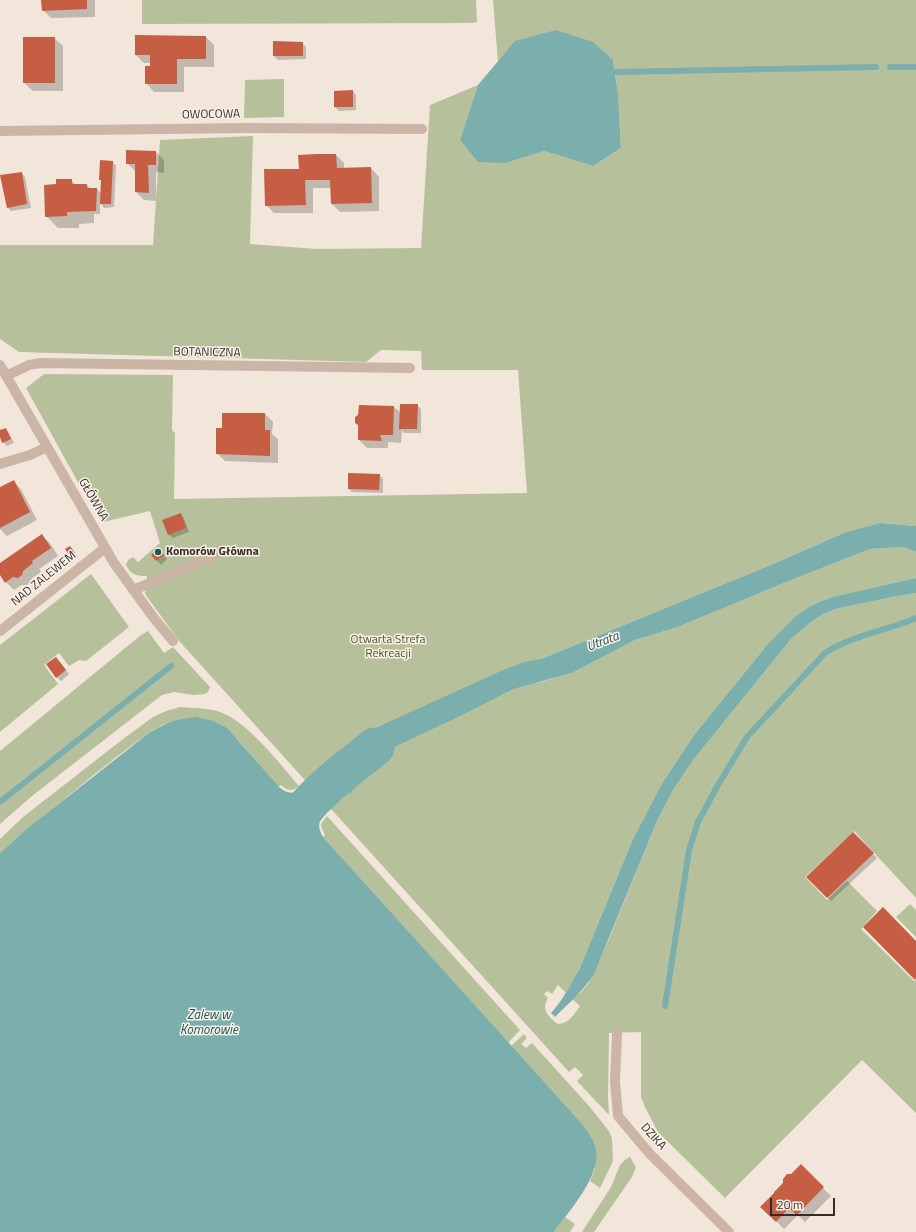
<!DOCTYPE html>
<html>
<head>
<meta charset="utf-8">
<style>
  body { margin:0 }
  #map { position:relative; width:916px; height:1232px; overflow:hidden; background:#f2e6db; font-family:"Titillium Web",sans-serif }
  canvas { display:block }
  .scale { position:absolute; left:770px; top:1198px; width:65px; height:18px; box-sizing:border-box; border:2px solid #362b27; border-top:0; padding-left:5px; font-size:12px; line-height:14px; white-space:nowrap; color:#362b27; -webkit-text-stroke:3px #f9f0e7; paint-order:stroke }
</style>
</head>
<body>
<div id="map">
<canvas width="916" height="1232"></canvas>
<div class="scale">20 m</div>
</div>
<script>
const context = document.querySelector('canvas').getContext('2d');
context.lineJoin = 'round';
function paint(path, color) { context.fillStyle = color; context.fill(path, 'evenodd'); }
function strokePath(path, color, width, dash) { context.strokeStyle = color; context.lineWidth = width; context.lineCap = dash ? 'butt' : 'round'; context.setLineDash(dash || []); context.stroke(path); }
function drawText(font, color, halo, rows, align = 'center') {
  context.font = font + ' "Titillium Web",sans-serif'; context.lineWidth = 3; context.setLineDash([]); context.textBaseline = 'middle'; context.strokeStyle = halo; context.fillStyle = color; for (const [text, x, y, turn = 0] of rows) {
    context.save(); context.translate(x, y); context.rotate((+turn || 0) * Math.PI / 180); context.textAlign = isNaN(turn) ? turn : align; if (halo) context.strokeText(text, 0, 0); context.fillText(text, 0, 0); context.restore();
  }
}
const green = new Path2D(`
  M142 0H476L477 22 472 23 142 24Z
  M493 0H916V526L880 523 846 532 773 564 541 659 537 683 572 673 635 640 678 627 784 583 870 549 903 547 916 552V578L836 596 821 601 811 606 767 645 694 735 661 785 632 841 579 970 566 993 558 985 552 994 547 991 544 994 548 998C541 1009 548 1017 558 1024 569 1024 574 1014 580 1006L572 999 580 993 588 984 609 939 657 821 673 790 694 759 791 639 811 622 823 614 836 609 892 597 916 593V898L854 831 805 877 827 900 847 881 877 911 861 929 914 981 916 980V1113L862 1060 725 1198 658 1132 645 1107 641 1097V1032L609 1033 608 1097 609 1115 577 1081 583 1075 575 1067 569 1072 180 642 145 594 147 576C137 576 131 575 126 565L128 560 133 557 138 562 160 543 150 511 103 522V509L95 492 87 491 79 484 26 388 44 374 173 375 172 430 175 433 174 499 527 493 518 370H422L421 351 381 350 366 362 19 352 0 339V245H153L160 140 253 136 250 244 317 249 421 248 430 105 478 85 460 140 506 163 544 151 593 166 621 148 618 94 613 60 516 41 498 62Z
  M284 79V115L285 117 244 118 245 80Z
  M91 574 129 627 86 661 79 660 69 666 59 653 44 665 58 684 0 732V645Z
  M148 631 164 653 173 647 210 687 208 692 205 694 193 695 174 692 162 695 32 796 0 824V751L141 635Z
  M180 707C193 708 206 708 217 711 246 719 279 763 299 786 292 792 288 791 281 785L278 787 237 739 164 724C138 739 114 759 90 778 60 803 29 827 0 853V839L23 817 127 736 153 717 166 711Z
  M327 816 520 1030 508 1043 323 837 325 835 322 829 321 824Z
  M910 904 916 910V937L896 917Z
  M524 1034 527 1038 521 1044 526 1048 532 1043 589 1106 609 1131 612 1139 613 1161 600 1188 590 1181 595 1169 583 1125 511 1046Z
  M630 1157 636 1167 632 1177 594 1232H582L611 1187 620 1165 626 1159Z
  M565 1217 575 1224 570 1232H554Z`);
const water = new Path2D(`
  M556 30 593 42 613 60 618 94 621 148 593 166 544 151 506 163 478 162 460 140 478 85 515 41Z
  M880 523 916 526V552L903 547 870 549 784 583 678 627 635 640 572 673 513 689 456 718 394 747 384 755 372 767 350 794 347 791 345 792 325 770 327 768 323 765 362 737 382 725 501 671 524 662 541 659 773 564 846 532Z
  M916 578V593L892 597 836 609 823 614 811 622 791 639 694 759 673 790 657 821 594 974C583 991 569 1003 555 1017L551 1013C563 1000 570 985 579 970L632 841 661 785 694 735 767 645 795 617 811 606 821 601 836 596Z
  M196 717 213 721 227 728 280 788C289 794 292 794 301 789L325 815C317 822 318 828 323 837L583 1125C588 1133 594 1140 596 1150 601 1176 569 1211 554 1232H0V853L28 828 145 736C163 724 174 719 196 717Z
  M321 773 341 797 330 810 306 783Z`);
const shadow = new Path2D(`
  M42 0H95V17L51 18 43 10Z
  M206 37 214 45V67H184V92H154L146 83 151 63H144L136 55Z
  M54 38 63 46V91H33L24 83Z
  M302 43 306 47V59L278 60 274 56Z
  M353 91 356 95V110L339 111 335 107Z
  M156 152 164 160V173L156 172V201L144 200 136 192 135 171 127 163Z
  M336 155 344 163V169L371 168 379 177V211L340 212 332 204 331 188H313V213H274L266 205 300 170Z
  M112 162 116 165 114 207 104 208 100 203V214H94V223L79 224V228H58L46 216 57 185 71 180 76 185H87L91 189H97L101 193Z
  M21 173 25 177 31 208 11 211 8 208Z
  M417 405 421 409V433H404L402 430 401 443 388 442V448H367L359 440 394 407 401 413Z
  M265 414 273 422 272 434 278 439V463L225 461 217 453 223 429Z
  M5 429 9 433 14 443 7 446 3 442 0 435V431Z
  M379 475 383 479V493L352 492 349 489Z
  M13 481 21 489 37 520 7 536 0 529V488Z
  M180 514 184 518 189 532 173 538 169 535Z
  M41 535 50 543 58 556 39 569 41 572 31 579 30 583 27 585H22L14 590 6 582 0 573V564Z
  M70 547 78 557 75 559 71 555Z
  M162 553 167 559 161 565 152 555Z
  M60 662 69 674 61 681 57 677Z
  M853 833 877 858 831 901 808 877Z
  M801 1166 831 1196 805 1222 798 1215 784 1229 762 1207Z`);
const stream = new Path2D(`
  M890 67H916
  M615 72 876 67
  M0 802 171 666
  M665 1006 689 850 698 822 718 785 747 737 825 653C853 635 886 631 916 618`);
const river = new Path2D(`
  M285 847C289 836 292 825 299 816 318 790 350 767 375 747`);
const building = new Path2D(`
  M41 0H87V9L42 11Z
  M135 35 206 36V59H177V84H145V66H150V55H135Z
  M23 37H55V83H23Z
  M273 41 303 42V56H273Z
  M353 90V107H334V91Z
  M126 150 156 151V165H148L149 193 135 192V164H126Z
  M317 154H336L337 168 371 167 372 203 331 204 330 180H305L306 205 265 206 264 169H299L298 155Z
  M100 160 113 161 111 204H100L101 180H99Z
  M22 172 27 204 7 208 0 175Z
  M56 179H72V184H87V188H97L96 211 67 212V216L45 217 44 185 56 184Z
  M400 404H418L417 429H399Z
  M359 405 394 406 393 435H380L382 441 358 440V425L355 423V417L358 415Z
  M222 413H265V430H270V456L216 454V428H222Z
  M6 428 11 439 2 443 0 437V430Z
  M348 473 380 474 379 490 348 489Z
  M14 480 30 512 0 528V487Z
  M181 513 186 528 168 535 162 520Z
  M42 534 51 548 32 561 33 563 23 571 22 575 18 578 13 577 5 583 0 575V563Z
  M70 546 75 553 70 556 65 549Z
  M158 548 164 555 156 561 151 555Z
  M56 657 66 670 56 678 46 664Z
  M853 832 874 853 827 898 806 877Z
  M883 907 916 941V978L915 980 863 927Z
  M801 1164 824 1187 797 1215 789 1208 776 1222 760 1207 774 1193V1192L783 1183V1179L787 1174H791Z`);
const lane = new Path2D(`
  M133 590 213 558
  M617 1034 615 1081 618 1116 650 1154`);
const street = new Path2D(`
  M0 131 247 128 422 129
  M0 365 114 563 153 617 173 641
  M6 376 29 365 41 363 410 368
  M0 464 30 455 47 447
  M0 631 105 548
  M650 1154 729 1232`);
const markers = [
  [158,552,4,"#1d5658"]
];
const streetNames = [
  ["OWOCOWA",211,115,-1],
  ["BOTANICZNA",207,353,1],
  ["GŁÓWNA",93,500,60],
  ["NAD ZALEWEM",44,579,-39],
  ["DZIKA",653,1137,48]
];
const poiNames = [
  ["Komorów Główna",166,552]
];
const parkNames = [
  ["Otwarta Strefa",388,640],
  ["Rekreacji",388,654]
];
const waterNames = [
  ["Utrata",603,642,-21],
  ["Zalew w",209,1016],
  ["Komorowie",209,1031]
];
paint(green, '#b6c19b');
paint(water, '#7aafae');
paint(shadow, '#0003');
strokePath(stream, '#7aafae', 6);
strokePath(river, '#7aafae', 39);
paint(building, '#c65e44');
strokePath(lane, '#cab5a7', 10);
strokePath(street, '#cab5a7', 10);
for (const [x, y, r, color] of markers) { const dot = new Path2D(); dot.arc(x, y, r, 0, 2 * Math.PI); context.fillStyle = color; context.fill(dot); strokePath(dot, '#f9f0e7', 1.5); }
drawText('12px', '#362b27', '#f9f0e7', streetNames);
drawText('bold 12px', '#362b27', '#f9f0e7', poiNames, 'left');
drawText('12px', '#47542b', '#f9f0e7', parkNames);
drawText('italic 13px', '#1d5658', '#f9f0e7', waterNames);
</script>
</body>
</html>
